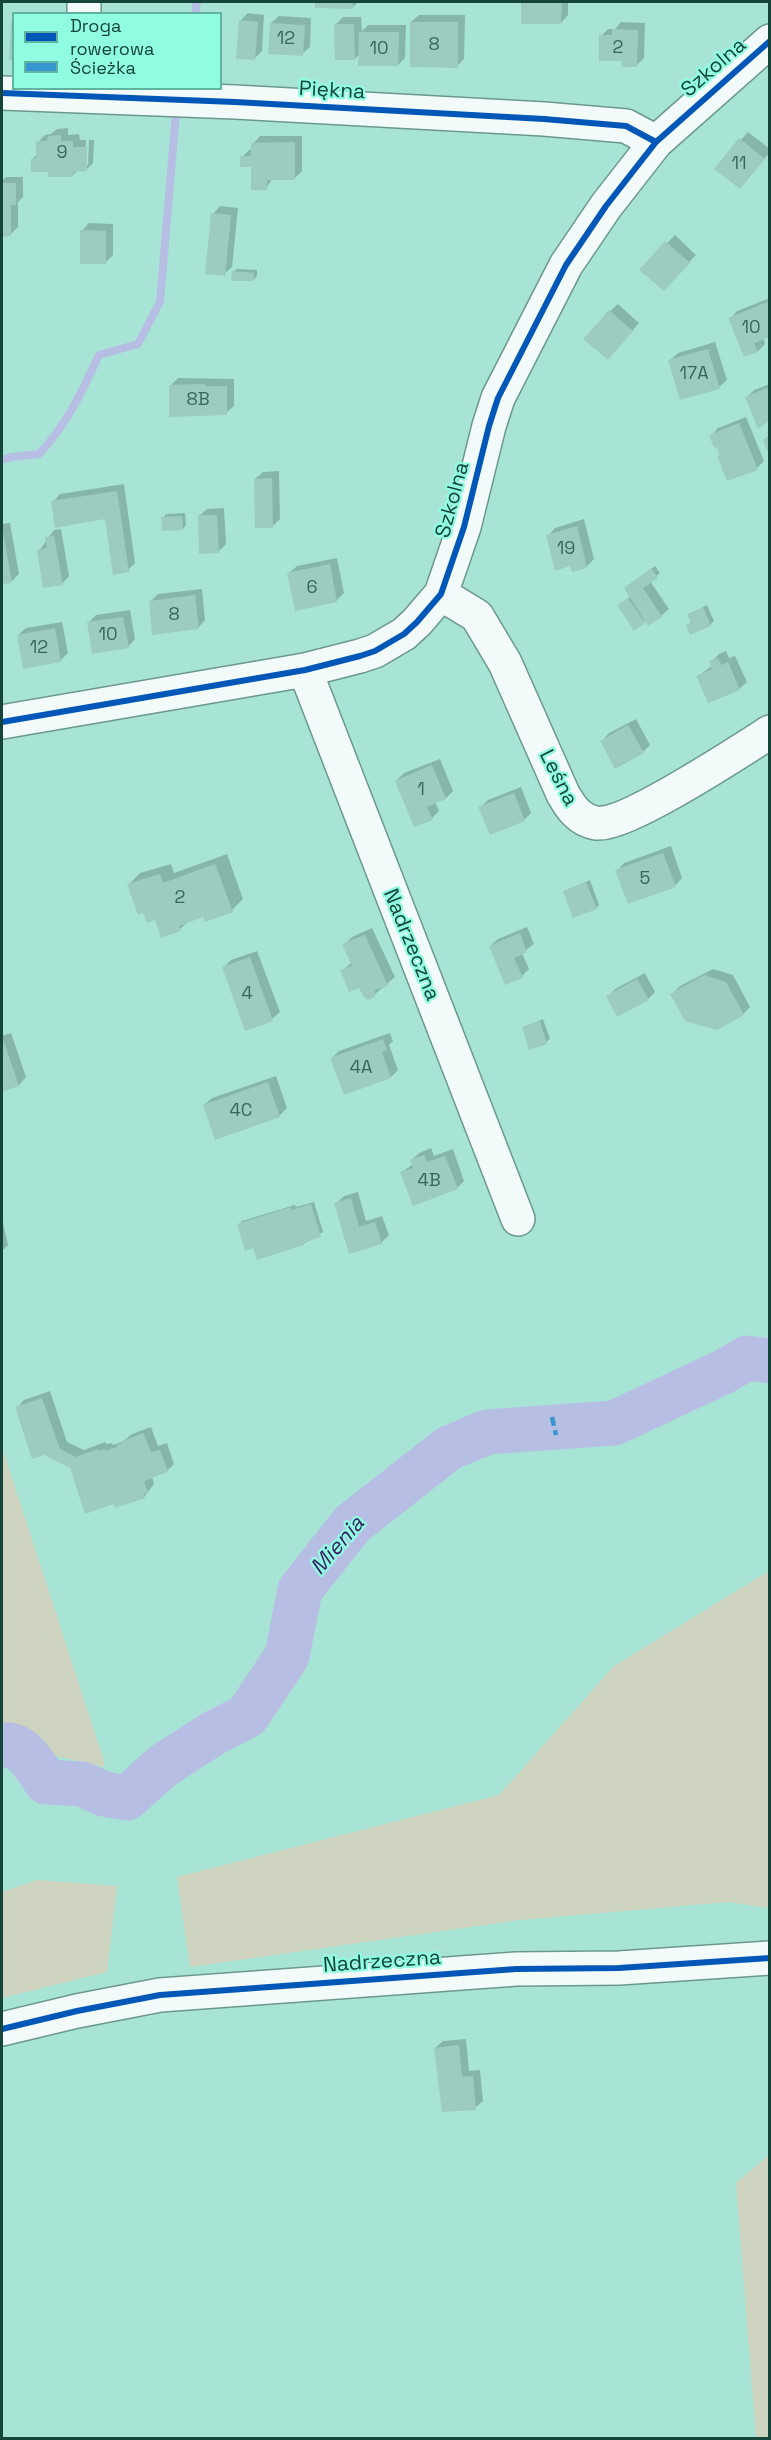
<!DOCTYPE html>
<html>
<head>
<meta charset="utf-8">
<style>
  body { margin:0 }
  #map { position:relative; width:771px; height:2440px; overflow:hidden; background:#a8e4d5; font-family:"Space Grotesk",sans-serif }
  canvas { display:block }
  .frame { position:absolute; inset:0; border:3px solid #15443a; pointer-events:none }
  .legend { position:absolute; left:12px; top:12px; width:210px; height:78px; box-sizing:border-box; background:#90fde2; border:2px solid #5fb39f; margin:0; padding:8px 10px; list-style:none; font-size:18px; color:#15443a }
  .legend li { display:flex; align-items:center; gap:12px; height:30px }
  .legend b { width:30px; border:2px solid #5fb39f }
</style>
</head>
<body>
<div id="map">
<canvas width="771" height="2440"></canvas>
<div class="frame"></div>
<ul class="legend">
<li><b style="height:8px;background:#0057b8"></b>Droga rowerowa</li>
<li><b style="height:8px;background:#3795d0"></b>Ścieżka</li>
</ul>
</div>
<script>
const context = document.querySelector('canvas').getContext('2d');
context.lineJoin = 'round';
function paint(path, color) { context.fillStyle = color; context.fill(path, 'evenodd'); }
function strokePath(path, color, width, dash) { context.strokeStyle = color; context.lineWidth = width; context.lineCap = dash ? 'butt' : 'round'; context.setLineDash(dash || []); context.stroke(path); }
function drawText(font, color, halo, rows, align = 'center') {
  context.font = font + ' "Space Grotesk",sans-serif'; context.lineWidth = 4.5; context.setLineDash([]); context.textBaseline = 'middle'; context.strokeStyle = halo; context.fillStyle = color; for (const [text, x, y, turn = 0] of rows) {
    context.save(); context.translate(x, y); context.rotate((+turn || 0) * Math.PI / 180); context.textAlign = isNaN(turn) ? turn : align; if (halo) context.strokeText(text, 0, 0); context.fillText(text, 0, 0); context.restore();
  }
}
const green = new Path2D(`
  M2 1447 102 1755 105 1767 33 1751 15 1738 2 1737Z
  M769 1571V1908L728 1902 520 1920 190 1967 177 1877 499 1795 614 1666Z
  M37 1880 117 1886 107 1972 2 1998V1892Z
  M769 2155 770 2438H756L736 2183Z`);
const shadow = new Path2D(`
  M317 2H358L353 7H316Z
  M523 2H568V15L561 23 523 22Z
  M248 13 264 15 262 51 255 58 240 21Z
  M419 15H465L464 59 457 66 411 22Z
  M279 16 311 18 310 47 302 54 271 23Z
  M343 17H361L362 31 368 25H406L405 58 398 65 360 53 355 59 336 24Z
  M621 22 645 23 644 58 636 66 623 60 601 36 608 29H615Z
  M68 128V135L79 134 80 140H86L85 165H88L89 140H94L93 163 86 170H78L72 176 50 171 32 159 38 154V142L45 135 51 134 57 129Z
  M748 132 770 149V152L747 180 716 168Z
  M260 136H302V171L295 178H273L266 188 253 166 242 157 249 150 253 149V144Z
  M6 177H23V197L18 202V227L10 235H2V181Z
  M220 206 238 208 232 267 224 274 213 214Z
  M89 223 113 224V255L105 263 82 231Z
  M675 235 696 255 663 289 641 270Z
  M237 269 257 270V276L254 280 233 272Z
  M770 298V335L763 338 765 344 758 351 745 355 730 319 737 311Z
  M618 304 639 323 615 351 610 311Z
  M715 342 727 380 719 387 670 360 678 353Z
  M178 378 234 379V406L226 413 171 385Z
  M770 384V418L747 397 754 390Z
  M746 417 764 461 757 468 721 454 711 436 718 428Z
  M279 471 280 519 273 526 255 479 263 472Z
  M124 484 135 563 128 570 106 518 53 502 60 494Z
  M224 508 226 544 218 552 199 516 207 509Z
  M185 513 186 525 183 529 163 518 166 514Z
  M584 519 594 559 587 566 571 564 548 536 555 528Z
  M10 523 19 574 12 581 2 583V524Z
  M61 529 69 576 62 584 39 551 54 530Z
  M337 558 344 593 336 601 289 573 297 566Z
  M655 566 660 573 650 581 669 609 661 616 646 620 634 629 622 602 631 596 626 588Z
  M202 589 205 620 198 628 151 601 158 594Z
  M707 605 714 621 710 625H688L692 621 689 614Z
  M130 610 135 639 128 647 88 623 96 615Z
  M62 622 68 653 60 661 18 635 26 628Z
  M726 651 729 658 735 656 747 682 739 689 698 676 713 665 711 662 719 654Z
  M636 719 650 745 643 752 602 741 609 733Z
  M440 759 453 791 446 798 435 802 439 811 432 818 396 781 404 773Z
  M521 787 531 813 524 820 480 808 488 800Z
  M671 846 682 878 675 886 617 871 624 863Z
  M227 854 243 899 232 910 204 915 189 921 180 929 156 918 129 884 140 873 171 864 174 873Z
  M590 880 599 905 596 908 565 891Z
  M527 927 534 944 522 953 529 969 522 976 490 946 498 939Z
  M372 928 395 977 374 995 342 971 352 962 344 945 352 937Z
  M257 951 280 1012 272 1019 224 967 231 960Z
  M713 969 733 975 750 1007 743 1014 672 994 680 986Z
  M645 973 655 992 648 999 608 997 615 989Z
  M543 1019 550 1039 546 1042 524 1027Z
  M11 1033 26 1077 19 1085 2 1091V1036Z
  M390 1033 393 1041 389 1045 398 1070 391 1077 332 1058 339 1051Z
  M276 1076 287 1108 279 1116 204 1105 212 1098Z
  M431 1148 434 1156 453 1149 464 1181 457 1188 402 1172 413 1164 412 1160 419 1153Z
  M358 1192 366 1221 382 1216 389 1235 381 1243 350 1252 336 1204 344 1196Z
  M314 1202 323 1232 303 1244 254 1246 239 1225 242 1221 295 1205 296 1207Z
  M2 1218 8 1245 2 1251Z
  M50 1391 67 1442 84 1450 105 1442 106 1444 112 1443 113 1445 122 1442 132 1434 151 1427 158 1446 167 1443 174 1464 167 1471 152 1476 154 1484 144 1497 115 1502 71 1467 17 1408 24 1400Z
  M466 2039 469 2071 480 2070 483 2101 475 2108 435 2048 443 2041Z`);
const stream = new Path2D(`
  M195 14 197 2
  M2 460 11 457 39 454C67 425 82 391 99 355L138 344 160 302 176 113`);
const river = new Path2D(`
  M2 1745C24 1743 35 1766 46 1782L82 1784 104 1794 127 1798 164 1765 212 1734 247 1716 287 1656 300 1590 352 1524 449 1448 487 1432 614 1423 725 1371 747 1358 770 1361`);
const building = new Path2D(`
  M315 2H353V9L315 8Z
  M521 2H562L561 24H521Z
  M239 20 258 22 255 60 236 59Z
  M11 21H14V61L9 60Z
  M410 22H458V68L410 67Z
  M270 23 305 25 303 56 268 54Z
  M334 24H354L355 60H335Z
  M612 29 638 30 637 67H622V61H599V35H612Z
  M359 32H399L398 66H358Z
  M61 135V141H73V147H87V171L73 172V177H48V172H31V159L36 158V141H47L48 136Z
  M739 138 765 159 740 189 714 169Z
  M295 142V180H267V190H251V167H240V156H251V143Z
  M2 183H16V205H11V236L2 237Z
  M211 213 231 215 225 276 205 274Z
  M80 230 106 231V264H80Z
  M665 241 690 263 664 291 639 270Z
  M232 271 254 273V281H231Z
  M770 301V337L754 343 758 352 744 357 728 318Z
  M609 310 633 331 608 360 583 339Z
  M708 349 720 389 680 400 668 360Z
  M205 384V386H227V415L169 417V385Z
  M767 388 770 395V420L758 429 745 397Z
  M739 423 758 470 727 481 717 456 720 455 716 447 714 448 709 435Z
  M770 434V456H769L763 440Z
  M272 478 273 528H255L254 479Z
  M117 491 129 572 113 575 105 519 55 528 51 501Z
  M198 515H217L219 553 199 554Z
  M182 516 183 530 162 531 161 517Z
  M2 526 12 583 2 584Z
  M577 526 587 568 572 572 570 566 555 571 546 535Z
  M54 536 63 585 43 588 37 550 47 548 45 537Z
  M330 564 337 602 295 611 287 573Z
  M651 568 658 578 643 588 662 617 648 626 624 588Z
  M195 595 199 629 152 635 149 601Z
  M628 598 645 623 634 631 617 605Z
  M703 607 711 626 690 635 686 625 691 623 687 614Z
  M123 617 129 648 92 654 87 622Z
  M55 628 61 662 23 669 17 635Z
  M718 658 721 665 728 662 740 690 708 703 696 676 712 669 709 661Z
  M628 725 644 753 615 769 600 741Z
  M432 765 446 799 427 807 433 820 414 827 395 781Z
  M514 793 525 821 490 835 478 807Z
  M663 853 676 887 628 904 615 870Z
  M215 864 233 912 205 922 203 917 179 926 181 931 161 938 155 920 147 923 143 913 138 915 127 884 160 874 163 883Z
  M586 882 597 909 573 918 563 891Z
  M520 933 527 952 514 958 523 978 505 985 489 946Z
  M365 935 388 986 375 990V997L368 1000 363 996 359 988 349 992 340 970 352 966 342 944Z
  M250 957 273 1021 245 1031 222 967Z
  M704 975 726 982 744 1015 717 1030 685 1021 670 994Z
  M637 979 649 1000 617 1017 606 996Z
  M540 1021 547 1044 529 1050 522 1027Z
  M3 1039 19 1086 2 1092V1040Z
  M383 1039 387 1050 382 1052 391 1078 344 1095 330 1058Z
  M268 1082 280 1117 215 1140 203 1105Z
  M424 1155 427 1162 445 1156 458 1189 413 1206 400 1172 413 1168 410 1160Z
  M351 1198 359 1227 375 1222 382 1244 349 1254 334 1203Z
  M311 1204 321 1237 303 1243 304 1245 257 1260 253 1248 245 1251 237 1224 291 1207 292 1210Z
  M42 1398 60 1449 76 1457 98 1449 99 1451 105 1449 106 1451 117 1447V1445L123 1443V1441L143 1433 151 1452 160 1450 168 1472 144 1481 148 1493 143 1494 145 1498 115 1508 114 1504 85 1514 70 1468 44 1455 32 1459 15 1407Z
  M459 2045 462 2077 473 2076 476 2110 442 2112 434 2048Z`);
const minor = new Path2D(`
  M84 14V2
  M2 93 235 102 544 119 626 126 656 142
  M441 594 477 616 505 663 563 794C571 808 579 820 596 823 625 827 740 751 770 732
  M305 670 518 1219
  M2 722 305 670 360 656 375 651 404 634 417 622 441 594 464 527 489 426 498 398 566 265 606 206 656 142 770 41
  M2 2029 77 2011 160 1995 516 1969 619 1968 770 1958`);
const quiet = new Path2D(`
  M552 1417 556 1435`);
const cycleway = new Path2D(`
  M2 93 235 102 544 119 626 126 656 142
  M2 722 305 670 360 656 375 651 404 634 417 622 441 594 464 527 489 426 498 398 566 265 606 206 656 142 770 41
  M2 2029 77 2011 160 1995 516 1969 619 1968 770 1958`);
const numberNames = [
  ["12",286,39],
  ["8",434,45],
  ["2",618,48],
  ["10",379,49],
  ["9",62,153],
  ["11",739,164],
  ["10",751,328],
  ["17A",694,374],
  ["8B",198,400],
  ["19",566,549],
  ["6",312,588],
  ["8",174,615],
  ["10",108,635],
  ["12",39,648],
  ["1",421,790],
  ["5",645,879],
  ["2",180,898],
  ["4",247,994],
  ["4A",361,1068],
  ["4C",241,1111],
  ["4B",429,1181]
];
const streetNames = [
  ["Szkolna",714,68,-41],
  ["Piękna",332,91,3],
  ["Szkolna",453,500,-75],
  ["Leśna",558,778,63],
  ["Nadrzeczna",411,945,68],
  ["Nadrzeczna",382,1962,-4]
];
const waterNames = [
  ["Mienia",338,1546,-49]
];
paint(green, '#cdd3be');
paint(shadow, '#0003');
strokePath(stream, '#b7bee3', 8);
strokePath(river, '#b7bee3', 45);
paint(building, '#9cccc0');
strokePath(minor, '#6b988d', 36);
strokePath(minor, '#f2fbf9', 33);
strokePath(quiet, '#3795d0', 4.5, [9, 4.5]);
strokePath(cycleway, '#0057b8', 6);
drawText('18px', '#37665c', null, numberNames);
drawText('21px', '#15443a', '#90fde2', streetNames);
drawText('italic 22px', '#381f63', '#90fde2', waterNames);
</script>
</body>
</html>
